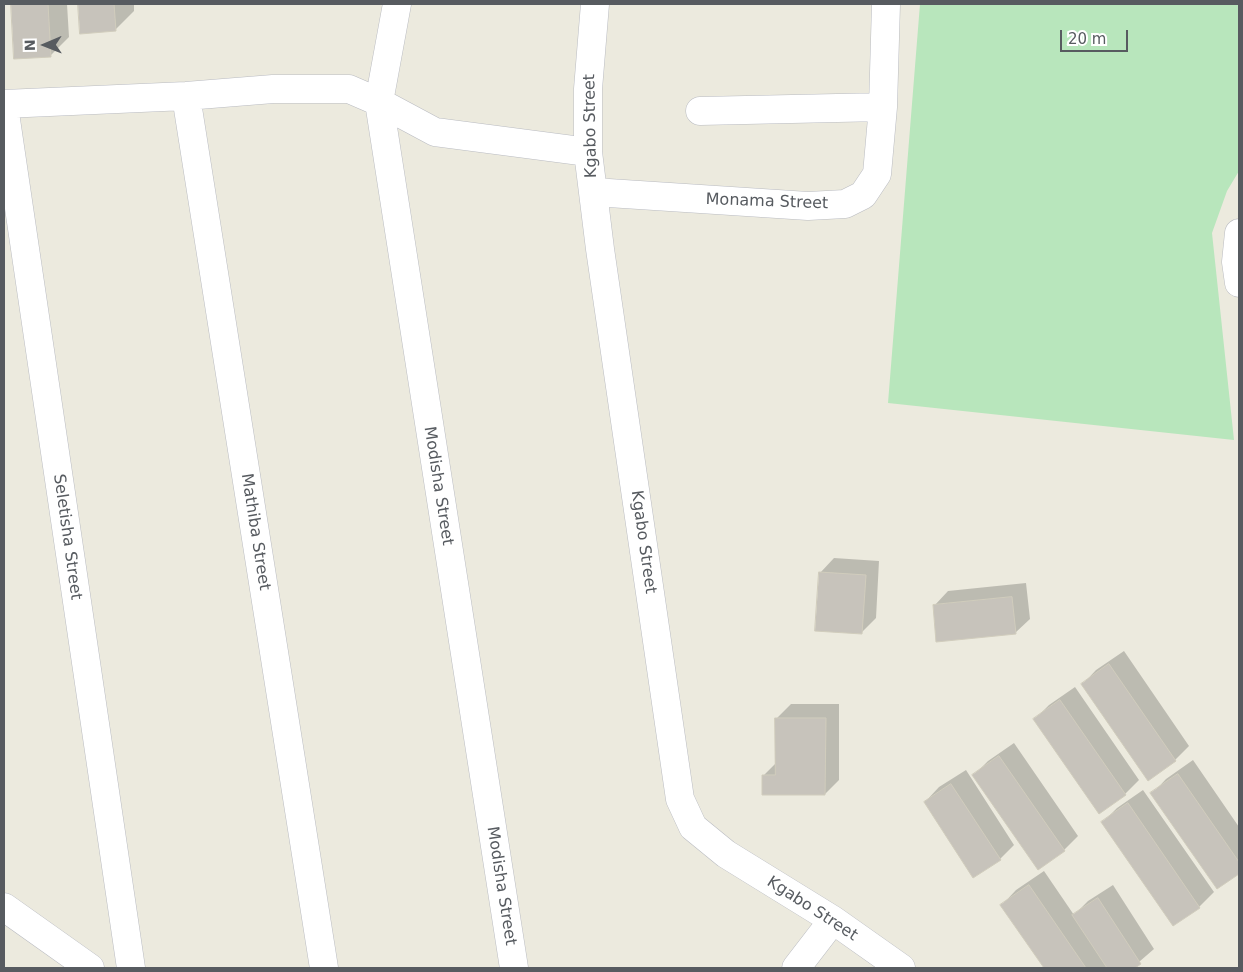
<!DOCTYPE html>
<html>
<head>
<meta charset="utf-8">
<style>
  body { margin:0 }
  #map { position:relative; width:1243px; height:972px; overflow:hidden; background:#eceade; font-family:"DejaVu Sans",sans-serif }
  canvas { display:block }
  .frame { position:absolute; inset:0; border:5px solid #575b60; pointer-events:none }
  .north { position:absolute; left:20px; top:20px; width:50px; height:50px; -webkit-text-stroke:4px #fff; paint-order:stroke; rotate:269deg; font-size:14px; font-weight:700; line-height:20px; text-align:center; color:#575b60 }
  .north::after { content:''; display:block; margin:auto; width:18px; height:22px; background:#575b60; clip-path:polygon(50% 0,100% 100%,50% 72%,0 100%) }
  .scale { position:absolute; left:1060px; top:30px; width:68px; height:22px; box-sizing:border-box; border:2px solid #575b60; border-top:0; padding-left:6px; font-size:15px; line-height:18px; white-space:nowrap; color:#575b60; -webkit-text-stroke:4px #fff; paint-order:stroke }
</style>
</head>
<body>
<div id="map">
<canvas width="1243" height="972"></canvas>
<div class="frame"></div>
<div class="north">N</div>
<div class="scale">20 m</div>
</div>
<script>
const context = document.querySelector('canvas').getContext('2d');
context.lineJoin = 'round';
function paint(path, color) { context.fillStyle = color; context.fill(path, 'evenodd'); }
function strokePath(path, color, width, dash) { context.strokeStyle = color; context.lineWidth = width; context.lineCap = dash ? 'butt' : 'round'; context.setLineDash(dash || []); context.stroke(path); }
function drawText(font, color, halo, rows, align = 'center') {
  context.font = font + ' "DejaVu Sans",sans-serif'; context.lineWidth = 4.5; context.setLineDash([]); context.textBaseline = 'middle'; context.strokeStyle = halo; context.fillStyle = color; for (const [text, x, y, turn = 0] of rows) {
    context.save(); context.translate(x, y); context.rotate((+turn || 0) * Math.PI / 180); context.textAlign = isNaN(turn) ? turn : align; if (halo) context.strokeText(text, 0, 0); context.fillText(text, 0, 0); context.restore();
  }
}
const green = new Path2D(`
  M920 4H1239V171L1227 191 1212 233 1234 440 888 403Z`);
const shadow = new Path2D(`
  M12 4H67L69 37 50 56 15 58Z
  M79 4H134V11L115 30 81 32Z
  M834 558 879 561 876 618 861 633 820 573Z
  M1026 583 1030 619 1015 633 934 606 948 591Z
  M1124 651 1189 746 1175 760 1082 685 1096 670Z
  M1075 687 1139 780 1125 794 1035 719 1049 705Z
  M791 704H839V780L825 794 763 776 777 762V718Z
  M1014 743 1078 836 1064 850 974 775 988 761Z
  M1193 760 1239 827V872L1217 888 1152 794 1166 779Z
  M966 770 1014 845 1000 859 925 802 939 787Z
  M1143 790 1214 892 1199 907 1173 925 1103 822 1117 808Z
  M1044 871 1074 915 1088 901 1113 885 1154 949 1132 968H1046L1002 905 1016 890Z`);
const building = new Path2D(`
  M11 4H48L51 57 14 59Z
  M78 4H114L116 31 80 34Z
  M819 572 866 575 862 634 815 631Z
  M1012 597 1016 634 936 642 933 605Z
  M1109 664 1176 761 1148 781 1081 684Z
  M1060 700 1126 795 1099 814 1033 719Z
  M775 718H826L825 795H762V775H775Z
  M999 756 1065 851 1038 870 972 775Z
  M1178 774 1239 862V874L1217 889 1150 793Z
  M951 784 1001 860 973 878 924 802Z
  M1128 803 1200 908 1173 926 1101 822Z
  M1029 885 1086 968H1044L1000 905Z
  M1098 898 1141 964 1135 968H1107L1072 915Z`);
const minor = new Path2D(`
  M397 4 379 102 514 968
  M595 4 588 89V152L600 249 680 799 693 827 726 854 833 920 901 968
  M186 96 324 968
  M4 104 186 96 273 89H349L379 102 435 132 588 152
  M4 106 131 968
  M700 111 883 107
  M593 192 808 206 845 204 863 195 877 174 883 107 886 4
  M1239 233 1236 262 1239 283
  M4 907 90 968
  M796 968 833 920`);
const streetNames = [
  ["Kgabo Street",591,126,-91],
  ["Monama Street",767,202,2],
  ["Modisha Street",438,486,81],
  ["Mathiba Street",255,532,81],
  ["Seletisha Street",67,537,82],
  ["Kgabo Street",643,542,82],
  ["Modisha Street",501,886,81],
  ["Kgabo Street",812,909,33]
];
paint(green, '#b8e6bc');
paint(shadow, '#0003');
paint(building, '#c7c3bb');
strokePath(building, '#d0ccbc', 1);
strokePath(minor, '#b9bbc1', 29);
strokePath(minor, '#fff', 28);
drawText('16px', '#575b60', '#fff', streetNames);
</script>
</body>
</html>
